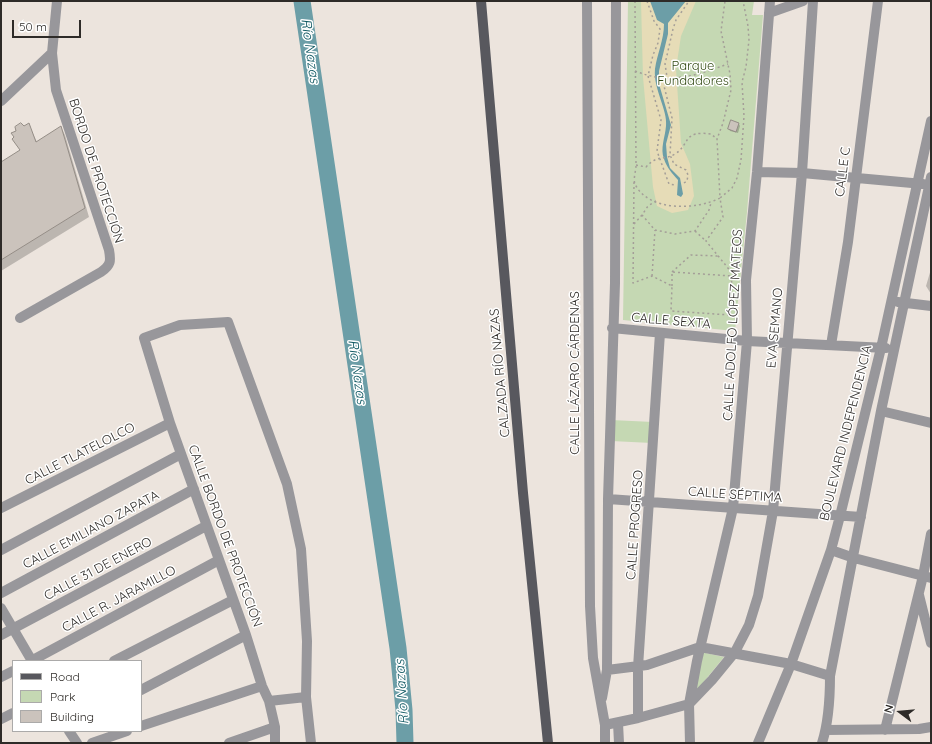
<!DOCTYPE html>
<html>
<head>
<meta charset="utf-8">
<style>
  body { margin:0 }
  #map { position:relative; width:932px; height:744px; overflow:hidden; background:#ece4dd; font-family:Quicksand,sans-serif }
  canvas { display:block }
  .frame { position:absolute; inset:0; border:2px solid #2e2b28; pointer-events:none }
  .legend { position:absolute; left:12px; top:660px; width:130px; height:72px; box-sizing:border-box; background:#fff; border:1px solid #abaaa9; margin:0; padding:5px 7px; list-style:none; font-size:12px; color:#2e2b28 }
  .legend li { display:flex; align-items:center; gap:8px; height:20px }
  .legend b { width:20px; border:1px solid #abaaa9 }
  .north { position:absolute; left:880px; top:692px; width:40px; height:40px; -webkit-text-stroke:3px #fff; paint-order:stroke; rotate:286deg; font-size:11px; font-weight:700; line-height:16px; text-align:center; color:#2e2b28 }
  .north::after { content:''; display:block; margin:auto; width:14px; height:18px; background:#2e2b28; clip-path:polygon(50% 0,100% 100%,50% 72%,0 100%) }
  .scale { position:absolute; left:12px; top:20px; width:69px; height:18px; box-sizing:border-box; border:2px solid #2e2b28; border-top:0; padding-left:5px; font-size:12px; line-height:14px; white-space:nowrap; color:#2e2b28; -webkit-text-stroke:3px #fff; paint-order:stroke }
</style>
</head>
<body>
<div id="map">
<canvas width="932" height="744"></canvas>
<div class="frame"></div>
<ul class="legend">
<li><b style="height:5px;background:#58585e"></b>Road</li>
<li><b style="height:11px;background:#c5d8b3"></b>Park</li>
<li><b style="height:11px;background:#cbc3bc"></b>Building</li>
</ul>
<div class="north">N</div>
<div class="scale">50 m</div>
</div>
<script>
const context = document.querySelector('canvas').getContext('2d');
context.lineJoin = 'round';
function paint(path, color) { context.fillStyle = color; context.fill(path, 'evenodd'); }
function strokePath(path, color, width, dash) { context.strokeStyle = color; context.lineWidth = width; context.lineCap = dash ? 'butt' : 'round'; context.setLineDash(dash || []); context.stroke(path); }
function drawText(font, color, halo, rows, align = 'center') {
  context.font = font + ' Quicksand,sans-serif'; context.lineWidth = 3; context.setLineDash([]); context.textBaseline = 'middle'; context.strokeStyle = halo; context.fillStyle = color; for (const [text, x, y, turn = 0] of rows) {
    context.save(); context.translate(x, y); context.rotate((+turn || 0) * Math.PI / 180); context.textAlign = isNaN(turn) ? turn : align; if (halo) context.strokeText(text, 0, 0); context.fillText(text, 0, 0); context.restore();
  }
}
const green = new Path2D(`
  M628 1H754L752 15H763L747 212 735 331 623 320Z
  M611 420 653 422 652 443 611 441Z
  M701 652 724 657 693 695Z`);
const sand = new Path2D(`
  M641 1H696L681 36 676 69 681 143 690 164 694 196 688 210 672 213 657 206 653 187 643 77Z`);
const water = new Path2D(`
  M650 1H686L668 23V34L659 71V84L671 125 666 144 667 157 670 168 680 178 683 194 681 197 677 195 678 180C672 173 667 168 664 159 660 148 665 138 666 126 668 110 653 89 655 69 657 54 664 40 664 24L657 20Z`);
const shadow = new Path2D(`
  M28 124 37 142 61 127 65 135 89 217 1 271V163L21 151 13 139Z
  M739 124 740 126 738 133 730 131 729 129Z
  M931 269V294L926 286Z`);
const river = new Path2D(`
  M302 1 398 648 404 710 405 743`);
const building = new Path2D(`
  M731 120 739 123 736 132 728 129Z
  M21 123 24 126 29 123 36 142 61 126 85 208 1 260V162L20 150 12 139 14 137 11 133 16 131 15 127Z`);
const path = new Path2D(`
  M635 1 636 165C636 171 633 179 635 184 648 212 697 210 720 198L717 139 723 123 731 90 730 74 721 31 725 1
  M647 1 654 21 660 29 658 43 653 55 648 76 661 120 657 151 669 184 676 185
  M635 71C670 85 694 76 728 64
  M636 165 646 167C658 154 663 161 675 154 690 145 682 130 711 134L717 139
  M634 182 633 283 652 276 672 286 671 311 730 315 732 273 706 241 723 217 720 198 732 188 737 178 741 160 744 116 742 82 746 67 749 40 748 26 743 1
  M684 183 687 181 688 175 686 170 674 164 670 155 672 118 664 86 667 77 665 64 673 29 676 20 689 1
  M656 201 648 206 642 215 655 230 675 234 695 231 709 210 711 203
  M634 224 642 215
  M695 231 706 241
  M672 272 691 255 718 256
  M652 276 655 230
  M672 286V272L732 276`);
const minor = new Path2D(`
  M587 1 590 606 593 658 605 725V743
  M769 13 803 1
  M1 101 52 53
  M757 172 802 173 923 184
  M898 302 931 306
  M20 318 101 272C111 265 111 261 109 250L56 90 52 53 57 1
  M612 328 747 341 886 348
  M831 345 848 242 878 1
  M881 411 931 423
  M608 499 861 517
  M1 508 170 423
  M1 550 181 454
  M831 550 854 558 931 578
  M1 593 194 489
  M919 595 931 643
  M1 608 32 661
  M1 635 206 526
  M31 661 219 560
  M114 661 233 600
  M607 670 647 665 700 647 791 664 830 676
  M1 677 13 671
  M141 690 246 635
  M602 698 607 670 608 499 615 283 616 1
  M269 701 306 697
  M638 718V667L660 333
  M1 719 13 713
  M618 723 619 743
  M605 725 638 718 689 704 712 680 735 652 749 625 758 596 773 511 802 173 813 1
  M141 726 262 686
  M826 730 919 729 931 727
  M885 730 923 576 931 534
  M69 731 77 743
  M92 743 127 731
  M229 743 275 727
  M275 743V727L269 701 262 686 246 635 170 423 144 338 180 325 228 322 287 484 301 549 307 641 306 697 311 743
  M690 743 689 704 697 661 733 508 747 341 746 280 757 172 770 1
  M758 743 791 664 831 550 840 516 881 348 931 121
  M822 743C829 721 830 699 830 676L881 411 931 177`);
const major = new Path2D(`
  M481 1 523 493 548 743`);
const parkNames = [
  ["Parque",693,66],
  ["Fundadores",693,81]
];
const streetNames = [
  ["BORDO DE PROTECCIÓN",96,171,72],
  ["CALLE C",843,172,-83],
  ["CALLE SEXTA",671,321,5],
  ["CALLE ADOLFO LÓPEZ MATEOS",733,325,-87],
  ["EVA SEMANO",775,328,-85],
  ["CALZADA RÍO NAZAS",500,373,-95],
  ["CALLE LÁZARO CÁRDENAS",575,373,-90],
  ["BOULEVARD INDEPENDENCIA",846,433,-76],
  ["CALLE TLATELOLCO",80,454,-27],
  ["CALLE SÉPTIMA",735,495,4],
  ["CALLE PROGRESO",635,525,-86],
  ["CALLE EMILIANO ZAPATA",91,530,-28],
  ["CALLE BORDO DE PROTECCIÓN",225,536,70],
  ["CALLE 31 DE ENERO",98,569,-28],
  ["CALLE R. JARAMILLO",119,599,-28]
];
const waterNames = [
  ["Río Nazas",310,51,82],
  ["Río Nazas",357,372,82],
  ["Río Nazas",402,692,-94]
];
paint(green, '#c5d8b3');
paint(sand, '#e6dcb7');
paint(water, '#6c9ea7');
paint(shadow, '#0003');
strokePath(river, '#6c9ea7', 17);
paint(building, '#cbc3bc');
strokePath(building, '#948d86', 1);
strokePath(path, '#a49e98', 1.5, [2, 3]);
strokePath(minor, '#98979b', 10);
strokePath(major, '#58585e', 10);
drawText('13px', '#314912', '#fff', parkNames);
drawText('13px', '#2e2b28', '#fff', streetNames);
drawText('italic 14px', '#0e5761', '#fff', waterNames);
</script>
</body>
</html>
